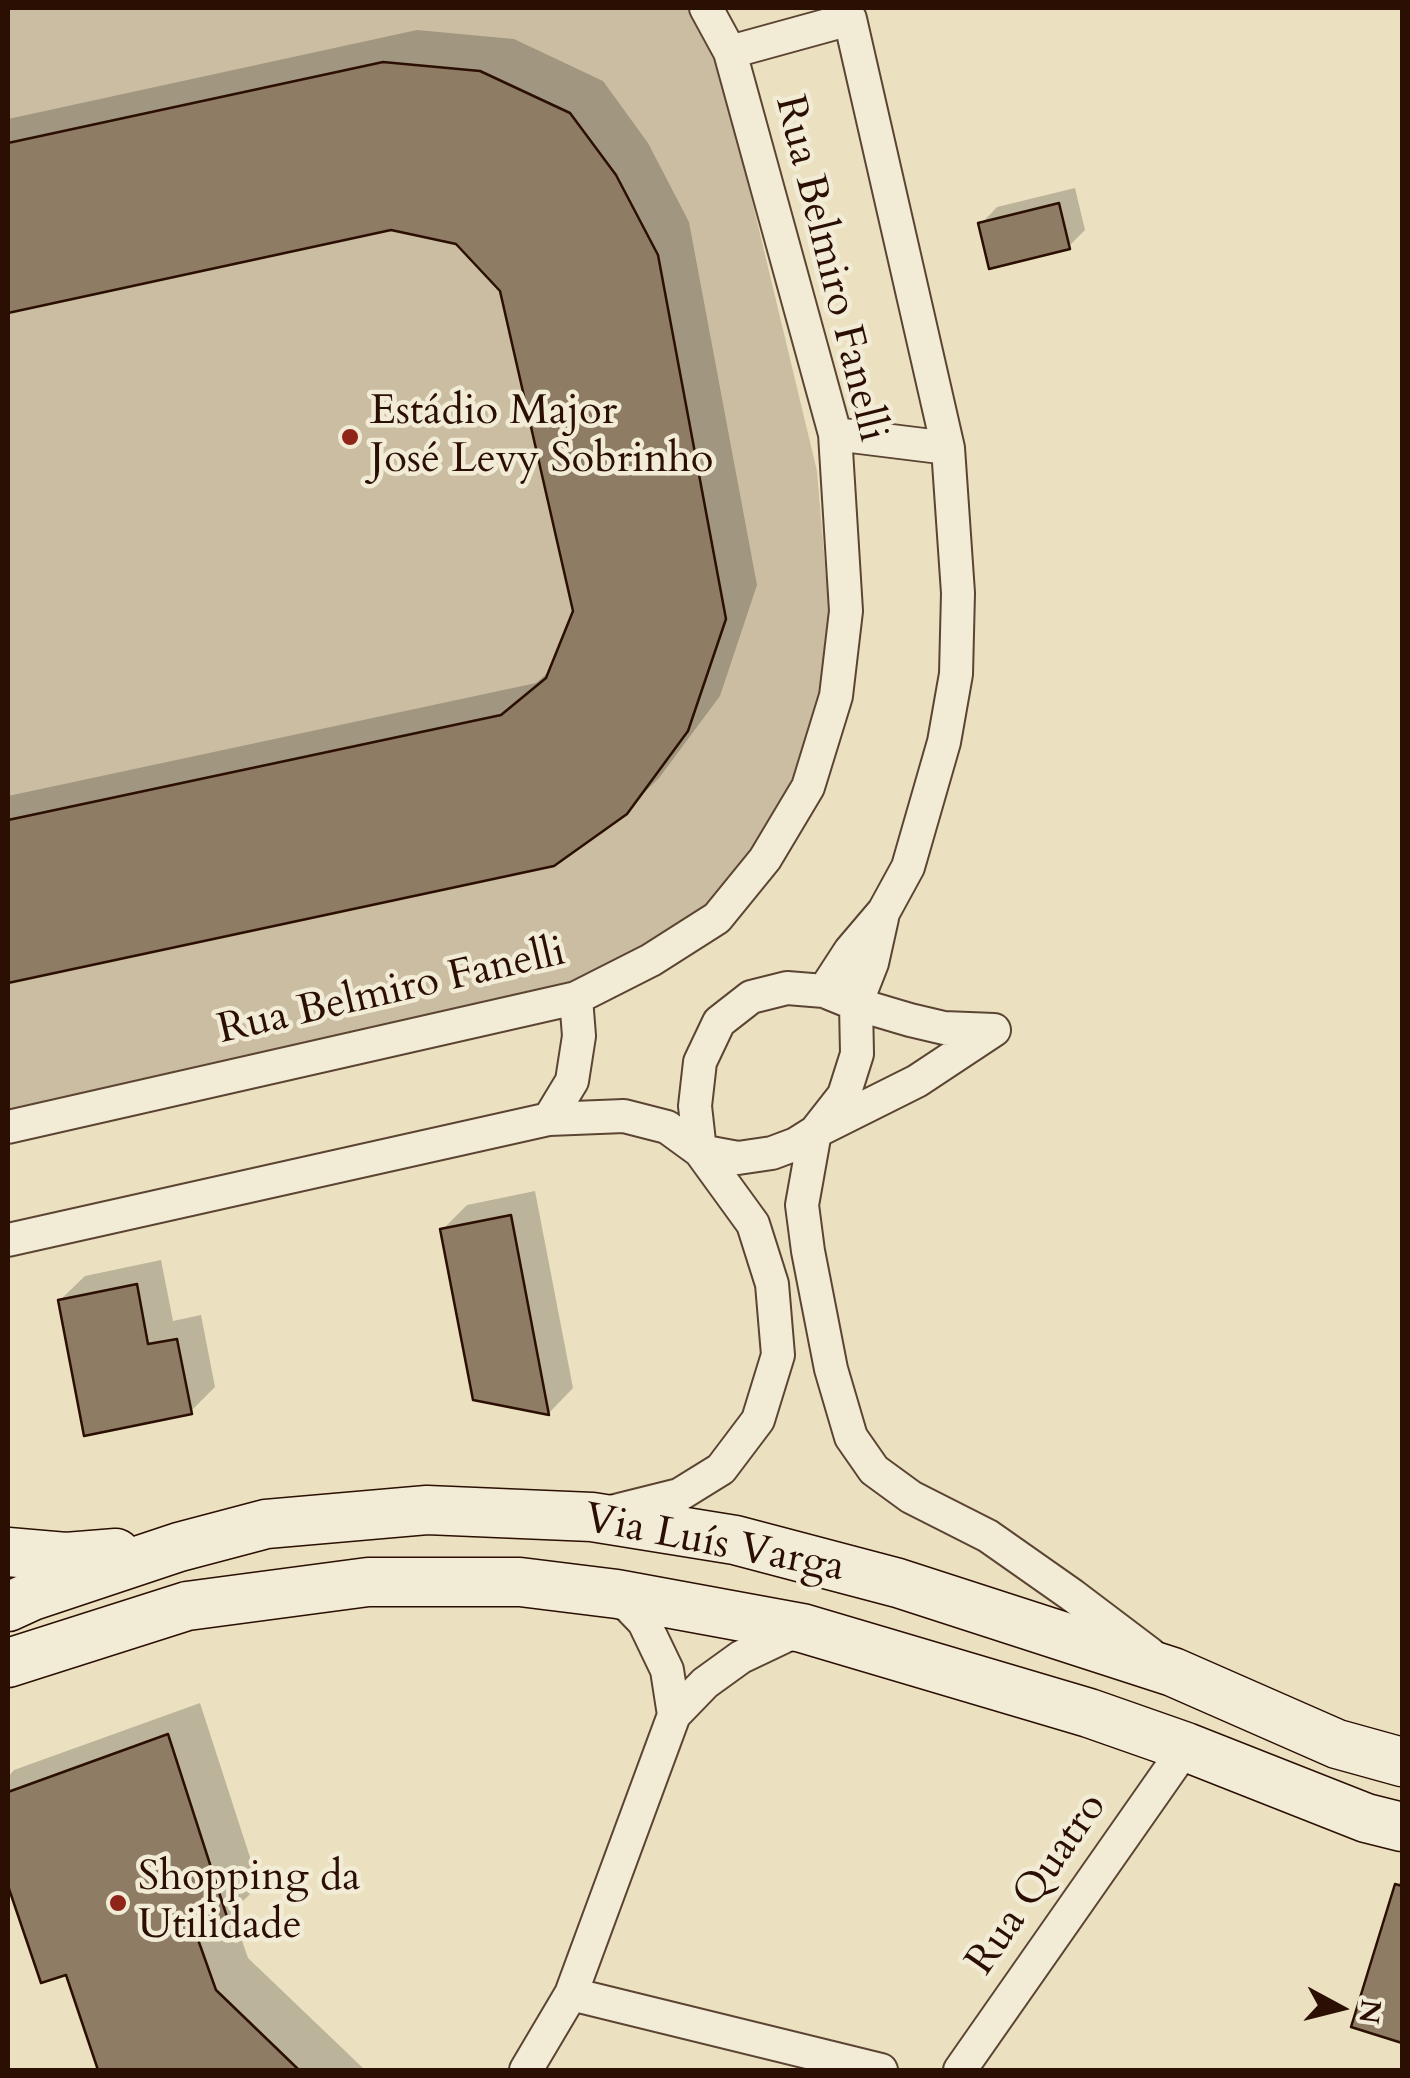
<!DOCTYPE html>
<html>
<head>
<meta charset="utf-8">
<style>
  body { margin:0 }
  #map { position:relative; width:1410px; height:2078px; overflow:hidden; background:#ebe1c1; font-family:Cardo,serif }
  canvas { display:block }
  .frame { position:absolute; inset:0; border:10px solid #2b0f02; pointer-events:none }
  .north { position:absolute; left:1290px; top:1958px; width:100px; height:100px; -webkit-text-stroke:8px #f2ecd7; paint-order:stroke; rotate:97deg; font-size:28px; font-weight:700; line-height:40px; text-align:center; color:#2b0f02 }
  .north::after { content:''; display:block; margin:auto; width:35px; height:45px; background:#2b0f02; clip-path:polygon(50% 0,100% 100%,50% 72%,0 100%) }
</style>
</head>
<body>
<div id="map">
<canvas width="1410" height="2078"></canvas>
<div class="frame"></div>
<div class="north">N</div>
</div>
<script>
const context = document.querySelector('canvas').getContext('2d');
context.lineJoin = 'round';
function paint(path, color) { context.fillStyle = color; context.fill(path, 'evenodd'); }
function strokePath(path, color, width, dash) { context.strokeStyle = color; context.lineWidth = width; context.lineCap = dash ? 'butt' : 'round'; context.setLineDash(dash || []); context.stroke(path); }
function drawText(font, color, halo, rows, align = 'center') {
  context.font = font + ' Cardo,serif'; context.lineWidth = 9; context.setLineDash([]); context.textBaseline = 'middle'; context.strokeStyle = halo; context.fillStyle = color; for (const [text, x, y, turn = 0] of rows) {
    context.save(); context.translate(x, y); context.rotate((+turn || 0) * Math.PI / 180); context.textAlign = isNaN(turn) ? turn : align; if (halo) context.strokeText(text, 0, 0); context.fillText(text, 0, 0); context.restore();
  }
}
const green = new Path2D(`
  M8 8H691L718 59 817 471 830 623 829 686 804 778 713 907 574 985 8 1117Z`);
const shadow = new Path2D(`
  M417 30 514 39 603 81 648 143 689 222 757 585 720 696 659 778 625 812 552 863 8 981V796L536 683 551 670 575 612 502 290 457 242 391 228 8 311V119Z
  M1075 188 1085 230 1069 246 981 224 997 207Z
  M535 1191 573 1388 549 1413 475 1398 442 1230 467 1205Z
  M161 1260 173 1321 201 1315 215 1387 190 1412 60 1300 85 1276Z
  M200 1703 259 1885 232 1912 248 1958 365 2070H101L67 1972 43 1980 8 1878V1777L14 1770Z
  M1402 1880V2040L1355 2026 1397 1885Z`);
const building = new Path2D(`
  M383 62 480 71 570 113 616 175 658 255 726 619 688 731 627 814 554 866 8 983V820L501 715 546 678 573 611 500 291 456 244 391 230 8 313V143Z
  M1059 203 1070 249 989 269 978 223Z
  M511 1215 549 1415 473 1400 440 1229Z
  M137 1284 148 1344 177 1339 192 1414 84 1436 58 1300Z
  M168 1734 228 1920 195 1931 216 1990 299 2070H98L66 1975 41 1983 8 1886V1792Z
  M1395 1884 1402 1886V2043L1351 2027Z`);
const minor = new Path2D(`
  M730 52 850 19
  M835 434 948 448
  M882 918 872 963 856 1004 910 1020 944 1028 994 1030
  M787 988 824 991 856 1004 857 1054 844 1095 815 1132 796 1144 772 1153 738 1158 700 1151 695 1106 700 1062 719 1022 751 997Z
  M824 991 850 951 884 911 908 867 944 742 956 674 958 593 948 448 850 19 845 8
  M994 1030 917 1081 815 1132 802 1205 808 1251 831 1369 851 1437 874 1470 911 1497 988 1536 1072 1595 1150 1654
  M549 1119 572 1081 579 1036 576 998
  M8 1127 576 998 651 960 717 918 765 859 808 787 836 696 846 611 835 434 730 52 706 8
  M8 1240 549 1119 624 1116 667 1127 700 1151 753 1224 772 1284 778 1355 758 1420 721 1469 679 1495 611 1512
  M617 1594 644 1622 667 1670 674 1715
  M571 1994 881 2070
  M526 2070 571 1994 674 1715 705 1683 741 1657 802 1628
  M960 2070 1186 1747`);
const secondary = new Path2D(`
  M8 1552 66 1557 116 1553
  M8 1607 32 1596 179 1547 266 1524 427 1510 592 1517 735 1540 898 1583 1173 1672 1337 1744 1402 1762
  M8 1663 187 1606 368 1582H520L617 1594 802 1628 1089 1713 1186 1747 1366 1818 1402 1827`);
const markers = [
  [350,437,10,"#8f2418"],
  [118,1903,10,"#8f2418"]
];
const streetNames = [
  ["Rua Belmiro Fanelli",829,269,76],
  ["Rua Belmiro Fanelli",392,993,-13],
  ["Via Luís Varga",714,1545,11],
  ["Rua Quatro",1038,1885,-55]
];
const poiNames = [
  ["Estádio Major",370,413],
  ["José Levy Sobrinho",370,461],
  ["Shopping da",138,1879],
  ["Utilidade",138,1927]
];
paint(green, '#cabda1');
paint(shadow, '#0003');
paint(building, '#8f7c65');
strokePath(building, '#2b0f02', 2.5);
strokePath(minor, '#5b4432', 36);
strokePath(secondary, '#2b0f02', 51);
strokePath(minor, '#f2ecd7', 32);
strokePath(secondary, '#f2ecd7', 48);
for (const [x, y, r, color] of markers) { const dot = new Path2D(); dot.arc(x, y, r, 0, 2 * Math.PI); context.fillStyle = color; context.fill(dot); strokePath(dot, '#f2ecd7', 4); }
drawText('42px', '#2b0f02', '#f2ecd7', streetNames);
drawText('42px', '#2b0f02', '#f2ecd7', poiNames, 'left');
</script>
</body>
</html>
